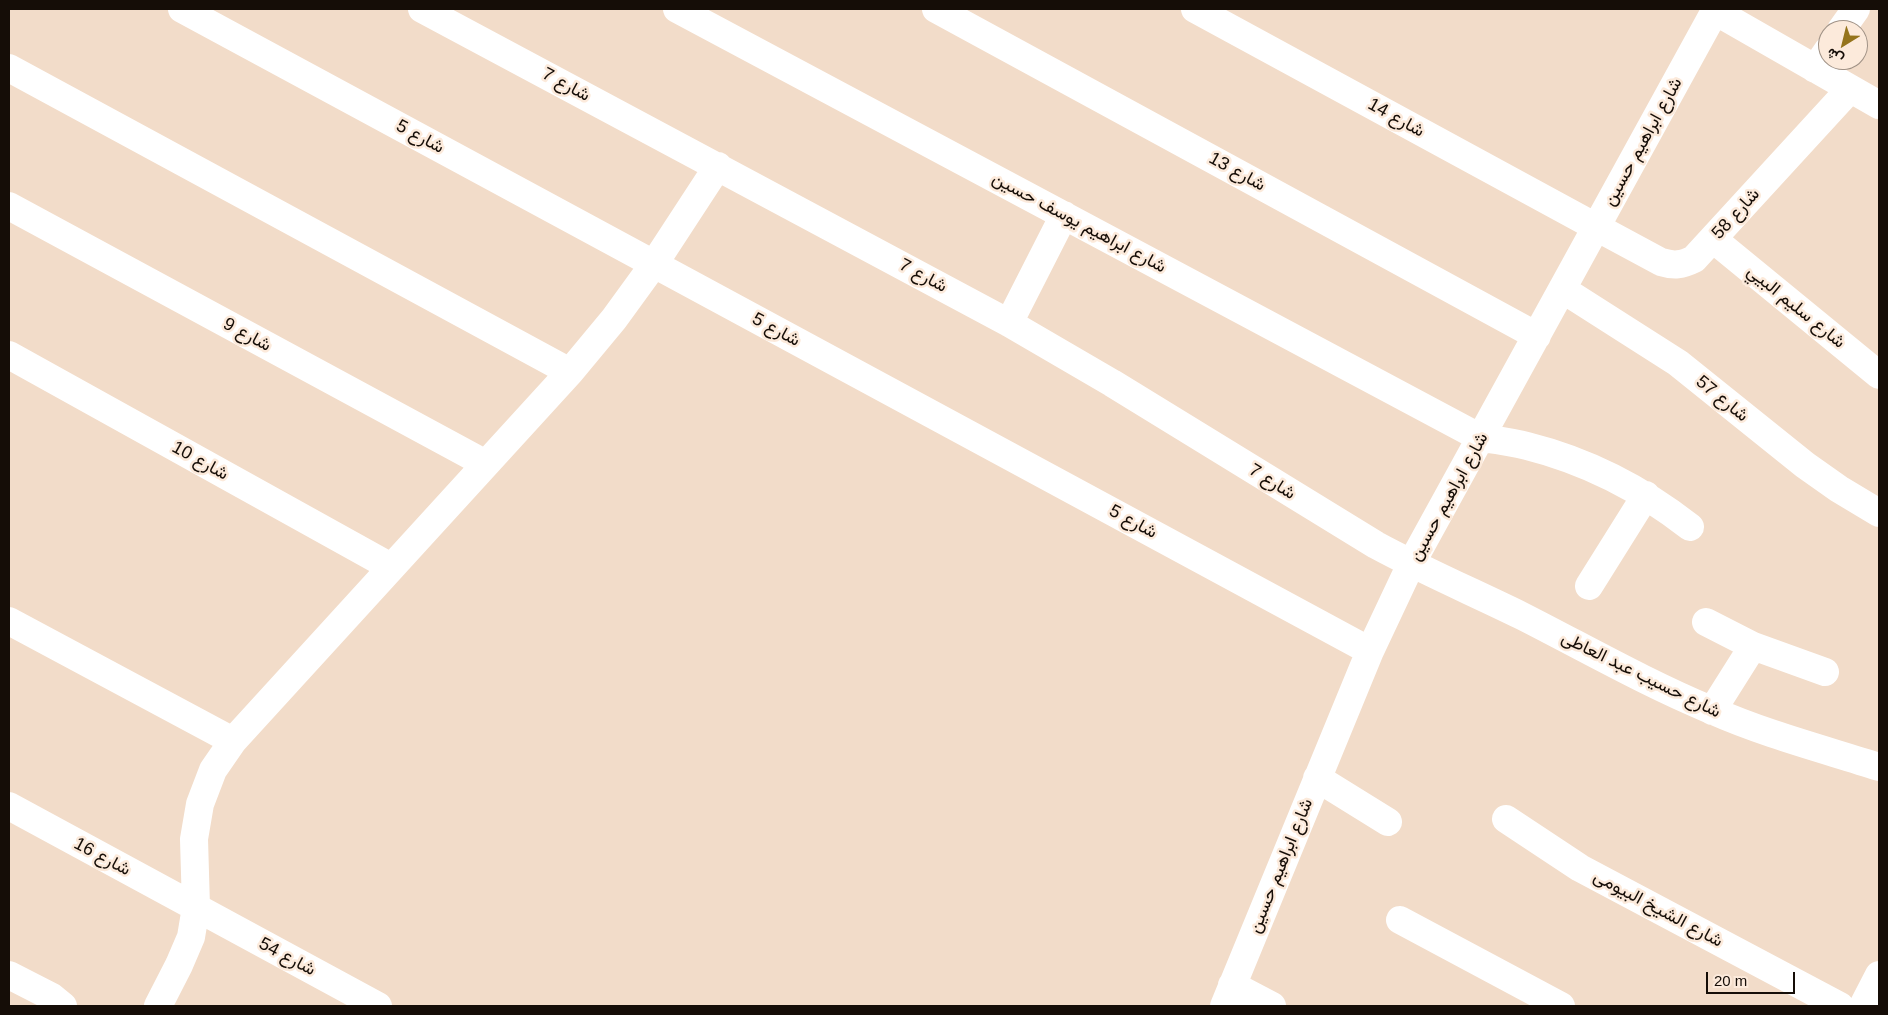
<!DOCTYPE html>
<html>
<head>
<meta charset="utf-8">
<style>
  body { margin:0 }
  #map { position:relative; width:1888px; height:1015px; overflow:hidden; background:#f2dcc9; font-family:Helvetica,Vazirmatn,sans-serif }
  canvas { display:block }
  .frame { position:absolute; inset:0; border:10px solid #150d07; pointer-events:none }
  .north { position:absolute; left:1818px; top:20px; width:50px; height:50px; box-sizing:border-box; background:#fceadb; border:1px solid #a09286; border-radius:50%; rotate:216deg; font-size:14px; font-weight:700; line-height:20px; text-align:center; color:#150d07 }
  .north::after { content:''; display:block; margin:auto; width:18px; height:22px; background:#95741c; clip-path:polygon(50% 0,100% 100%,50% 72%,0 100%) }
  .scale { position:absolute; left:1706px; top:972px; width:89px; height:22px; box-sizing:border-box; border:2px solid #150d07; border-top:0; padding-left:6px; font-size:15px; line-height:18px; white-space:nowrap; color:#150d07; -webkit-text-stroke:4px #fceadb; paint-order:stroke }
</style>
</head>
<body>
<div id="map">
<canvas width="1888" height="1015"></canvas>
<div class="frame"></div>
<div class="north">ش</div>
<div class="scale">20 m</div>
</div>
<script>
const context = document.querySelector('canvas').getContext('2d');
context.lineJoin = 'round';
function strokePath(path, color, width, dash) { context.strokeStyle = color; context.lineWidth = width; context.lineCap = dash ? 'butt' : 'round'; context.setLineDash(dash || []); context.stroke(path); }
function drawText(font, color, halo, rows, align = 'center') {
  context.font = font + ' Helvetica,Vazirmatn,sans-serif'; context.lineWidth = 5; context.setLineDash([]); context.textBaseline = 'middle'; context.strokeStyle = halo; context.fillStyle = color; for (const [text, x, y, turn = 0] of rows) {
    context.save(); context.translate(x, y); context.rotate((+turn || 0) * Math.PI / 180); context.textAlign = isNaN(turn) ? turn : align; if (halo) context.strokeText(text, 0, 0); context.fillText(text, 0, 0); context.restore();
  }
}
const minor = new Path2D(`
  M182 9 1370 651
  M422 9 1009 323 1112 383 1376 545C1424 571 1473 592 1522 616 1585 648 1646 683 1711 710 1765 734 1823 749 1879 767
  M677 9 1481 438C1496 440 1512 442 1527 446 1587 461 1640 488 1690 527
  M936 9 1537 336
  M1195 9 1596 227 1661 262C1674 266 1682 265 1694 259L1850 89
  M1715 11 1879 105
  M1841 30 1856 9
  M9 68 570 372
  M1815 69 1828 50
  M9 206 486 464
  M1713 239 1879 375
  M1562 289 1678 363 1805 465 1839 489 1879 513
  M1009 323 1064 215
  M9 355 391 567
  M1589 586 1646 495
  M9 621 233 741
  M1706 622 1753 646 1825 672
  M1712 711 1753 646
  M1317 778 1388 822
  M9 806 378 1006
  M1506 819 1580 868 1840 1006
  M1400 920 1561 1006
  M9 975 52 997 63 1006
  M1232 985 1272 1006
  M158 1006 179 965 191 937 196 907 194 839 200 804 213 770 233 741 570 372 614 319 654 264 718 166
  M1224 1006 1370 651 1411 564 1716 9
  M1863 1006 1879 975`);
const streetNames = [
  ["شارع 7",566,85,28],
  ["شارع 14",1396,118,29],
  ["شارع 5",420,137,28],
  ["شارع ابراهيم حسين",1643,142,-61],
  ["شارع 13",1237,172,29],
  ["شارع 58",1736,214,-48],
  ["شارع ابراهيم يوسف حسين",1079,223,28],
  ["شارع 7",923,276,28],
  ["شارع سليم البيي",1796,307,39],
  ["شارع 5",776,330,28],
  ["شارع 9",247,335,28],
  ["شارع 57",1722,399,39],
  ["شارع 10",200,461,29],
  ["شارع 7",1272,482,32],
  ["شارع ابراهيم حسين",1449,497,-61],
  ["شارع 5",1133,522,28],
  ["شارع حسيب عبد العاطى",1641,675,26],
  ["شارع 16",102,857,28],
  ["شارع ابراهيم حسين",1281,866,-68],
  ["شارع الشيخ البيومى",1658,909,28],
  ["شارع 54",287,957,28]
];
strokePath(minor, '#fff', 28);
drawText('18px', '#150d07', '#fceadb', streetNames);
</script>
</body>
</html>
